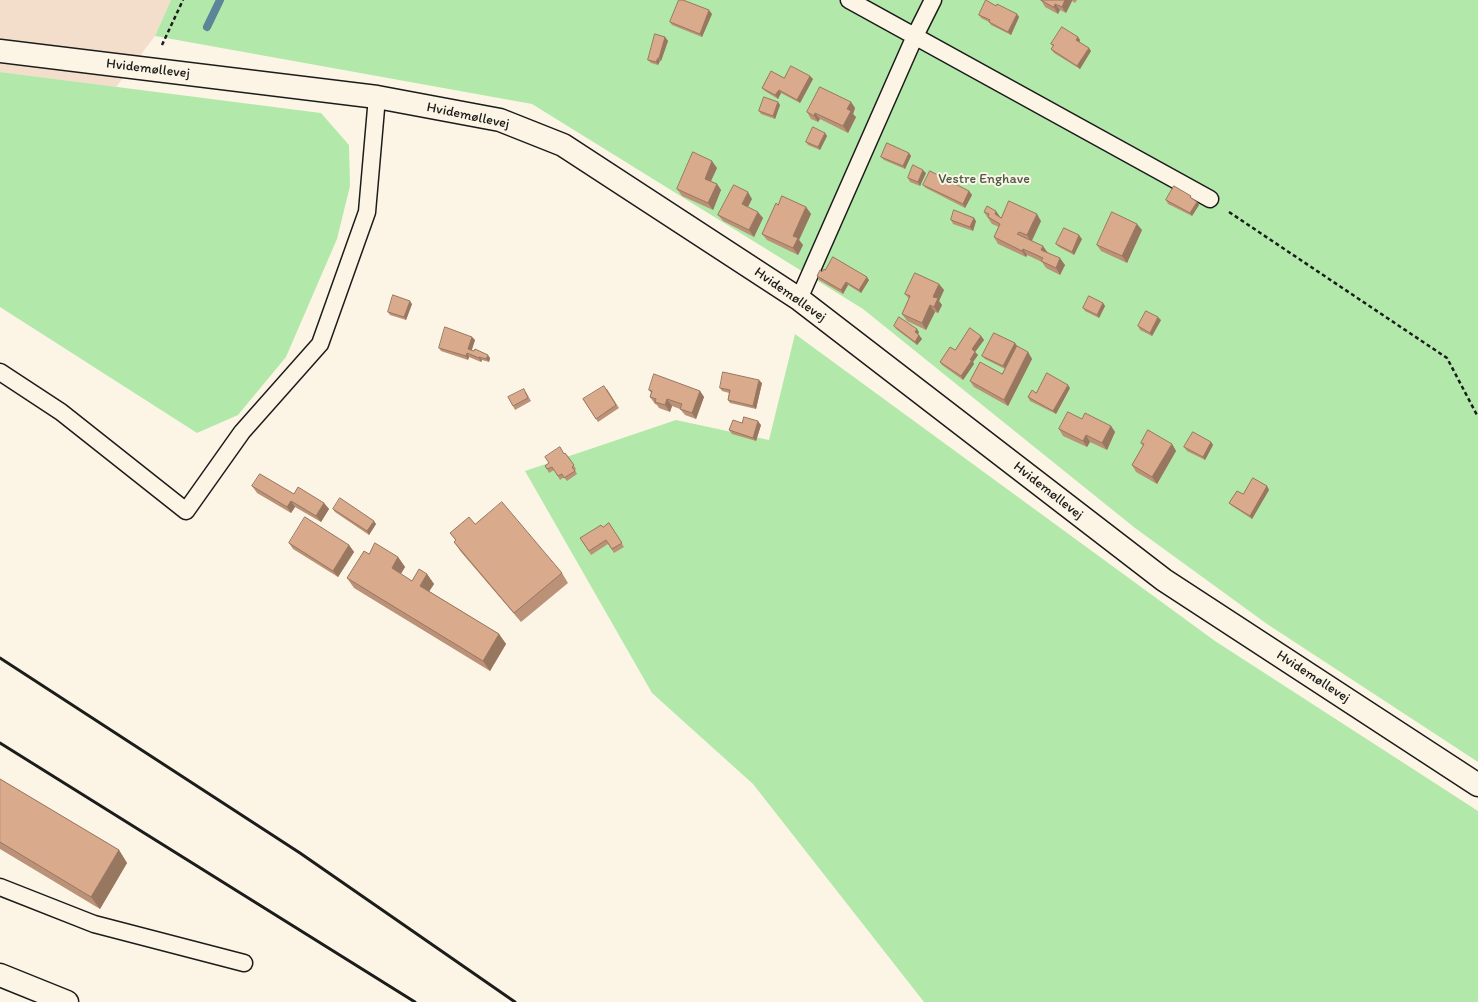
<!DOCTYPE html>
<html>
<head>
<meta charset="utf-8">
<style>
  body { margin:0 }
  canvas { display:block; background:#fcf5e5 }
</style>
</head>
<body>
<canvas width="1478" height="1002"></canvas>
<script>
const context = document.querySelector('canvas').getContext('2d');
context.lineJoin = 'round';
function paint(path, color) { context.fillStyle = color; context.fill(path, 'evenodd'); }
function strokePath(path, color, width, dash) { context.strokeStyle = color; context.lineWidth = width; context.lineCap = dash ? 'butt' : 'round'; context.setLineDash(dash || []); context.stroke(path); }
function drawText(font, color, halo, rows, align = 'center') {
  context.font = font + ' Itim,sans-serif'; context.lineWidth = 4; context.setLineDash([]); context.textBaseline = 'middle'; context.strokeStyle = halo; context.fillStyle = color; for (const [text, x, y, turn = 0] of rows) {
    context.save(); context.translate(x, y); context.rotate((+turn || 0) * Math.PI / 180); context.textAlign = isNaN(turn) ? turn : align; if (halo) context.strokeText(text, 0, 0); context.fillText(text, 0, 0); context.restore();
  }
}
const built = new Path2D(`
  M0 0H171L155 36 116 87 0 72Z`);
const green = new Path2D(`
  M171 0H1478V762L1267 624 1135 528 863 309 532 104 155 36Z
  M0 72 321 113 349 145 350 186 337 239 286 357 238 415 197 433 0 307Z
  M795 334 1215 641 1478 811V1002H924L753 784 652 693 525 471 676 420 769 440Z`);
const stream = new Path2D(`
  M207 27 220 0`);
const path = new Path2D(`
  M162 45 183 0
  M1229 212 1447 358 1478 417`);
const service = new Path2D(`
  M849 0 1210 199
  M799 299 915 36 933 0
  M0 372 61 412 186 511 242 432 320 344 367 212 377 97
  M0 887 94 924 244 963`);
const minor = new Path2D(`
  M0 51 377 97 500 120 563 145 799 299 1164 580 1478 785`);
const secondary = new Path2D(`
  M0 975 67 1002`);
const rail = new Path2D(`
  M0 658 300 853 515 1002
  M0 743 415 1002`);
const wall = new Path2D(`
  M1041 0H1077L1075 3 1072 1 1066 13 1060 10 1058 14 1045 7Z
  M996 6 1017 14 1019 17 1011 35 991 25 989 22 981 18 979 15Z
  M712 14 702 37 672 25 670 22Z
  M665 37 668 41 661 61H660L658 65 651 63 648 60Z
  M1078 37 1080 40 1079 42 1091 51 1080 69 1054 53 1051 49 1053 46 1051 44Z
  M810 76 813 79 800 103 781 93 778 99 765 91 762 88 784 78Z
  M778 102 780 105 775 119 761 114 759 111Z
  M851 102 855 108 853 114 856 117 848 133 820 119 818 122 811 119 807 112Z
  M825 133 827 136 820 150 808 145 806 142Z
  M909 153 911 156 905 169 884 160 881 157Z
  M717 168 711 181 717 184 721 190 713 210 682 196 677 189Z
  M926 173 920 186 910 182 908 178Z
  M923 185 969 191 972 195 965 208 926 188Z
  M752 199 748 207 763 218 754 237 723 221 718 215Z
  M1166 200 1197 202 1199 205 1192 216 1168 204Z
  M778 205 806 207 811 214 799 240 803 245 798 255 767 240 762 234Z
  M984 212 1001 218 1041 221 1032 241 1065 265 1060 275 1046 268 1042 262 1027 255 1026 257 998 244 994 237 999 227 992 224Z
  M951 220 976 221 973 231 953 224Z
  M1142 230 1127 263 1101 251 1097 245Z
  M1082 239 1074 255 1059 247 1056 244Z
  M825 270 869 280 861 293 848 285 843 294 819 280 817 276Z
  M939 284 944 290 939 301 942 305 938 313 935 312 926 330 907 321 902 314 909 299 905 294Z
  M1103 303 1105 306 1099 318 1085 311 1083 308Z
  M412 304 406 320 390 315 388 312Z
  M1161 320 1152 336 1140 330 1138 326Z
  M894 326 919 332 918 334 922 339 917 345 896 329Z
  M981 336 984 340 975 352 978 355 973 362 974 364 963 380 942 365 940 362 955 350Z
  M472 337 475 340 471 350 490 358 489 362 482 360 481 362 469 357 468 360 441 351 439 348Z
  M1015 343 1017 346 1015 351 1028 352 1032 359 1008 406 974 387 970 381 1002 374 1005 369 985 359 982 356Z
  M762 383 756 409 730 403 728 400 729 393 722 391 720 388Z
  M1070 388 1056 414 1030 401 1028 397 1036 393Z
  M607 389 619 408 598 422 583 399Z
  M649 390 700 391 704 397 696 419 685 415 680 409 672 406 670 412 659 408 657 405 655 404 650 397 651 393Z
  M526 392 531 401 515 410 513 406Z
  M1082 419 1111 426 1115 432 1107 450 1090 442 1087 447 1063 436 1059 429Z
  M761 425 756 441 732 434 729 430Z
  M1211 442 1213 445 1205 460 1187 451 1184 447Z
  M1141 443 1172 444 1176 451 1157 484 1136 472 1132 465 1143 446Z
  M564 454 568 456 576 469 575 470 577 474 567 481 564 477 560 480 554 470 549 473 545 466Z
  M252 486 294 494 324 503 329 509 321 522 295 507 291 513 257 493Z
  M1267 486 1269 490 1252 519 1232 506 1229 503 1243 494Z
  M333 509 376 524 369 535 335 512Z
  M609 523 624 547 614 553 608 544 591 555 580 538 603 527Z
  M475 524 562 573 568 583 521 622 461 552 454 542 456 541 450 533Z
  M289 543 349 545 354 552 338 577 293 549Z
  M398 557 405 567 401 574 412 581 427 574 434 584 429 591 499 634 506 644 490 671 354 588 347 578Z
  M0 779 119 850 127 863 100 909 0 849Z`);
const shadedWall = new Path2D(`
  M1065 0H1072V1L1066 13 1062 7Z
  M1055 4 1060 10 1058 14 1054 7Z
  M709 10 712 14 702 37 700 34Z
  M1017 14 1019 17 1011 35 1008 32Z
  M665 37 668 41 661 61 659 58Z
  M1078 37 1080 40 1079 43 1076 40Z
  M1089 48 1091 51 1080 69 1077 66Z
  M658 58 660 61 658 65 656 62Z
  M810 76 813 79 800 103 797 100Z
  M779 90 781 93 778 99 775 95Z
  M778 102 780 105 775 119 773 116Z
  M851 102 855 108 853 114 856 117 848 133 843 126 847 109Z
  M815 113 820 119 818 122 814 116Z
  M825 133 827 136 820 150 818 147Z
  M909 153 911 156 905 169 903 166Z
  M712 161 717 168 709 185 705 179Z
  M923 170 926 173 920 186 918 182Z
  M717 184 721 190 713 210 708 203Z
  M969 191 972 195 965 208 963 204Z
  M748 192 752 199 746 210 742 204Z
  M1197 202 1199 205 1192 216 1190 213Z
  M806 207 811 214 799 240 803 245 798 255 793 248V236Z
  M996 211 1001 218 995 214Z
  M758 212 763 218 754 237 749 230Z
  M1037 214 1041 221 1031 242 1027 235Z
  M974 218 976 221 973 231 970 227Z
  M1137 224 1142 230 1127 263 1122 256Z
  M1079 235 1082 239 1074 255 1072 252Z
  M1043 246 1048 253 1041 250Z
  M1023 249 1027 255 1026 257 1022 251Z
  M1060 258 1065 265 1060 275 1056 268Z
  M867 277 869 280 861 293 859 290Z
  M846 282 848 285 843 294 841 290Z
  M939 284 944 290 939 301 942 305 938 313 934 307 933 297Z
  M410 301 412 304 406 320 404 317Z
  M1103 303 1105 306 1099 318 1097 315Z
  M930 305 935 312 926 330 922 323Z
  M1158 317 1161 320 1152 336 1150 333Z
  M917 329 919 332 917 336 915 332Z
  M919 335 922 339 917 345 915 342Z
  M981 336 984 340 975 352 978 355 973 362 974 364 963 380 961 376 970 360 972 349Z
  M472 337 475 340 471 353 468 349Z
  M1015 343 1017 346 1006 369 1003 366Z
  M1028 352 1032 359 1008 406 1004 400Z
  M467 353 469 357 468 360 466 356Z
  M488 355 490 358 489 362 486 359Z
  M479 357 482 360 481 362 479 358Z
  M759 380 762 383 756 409 753 406Z
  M1068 385 1070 388 1056 414 1053 411Z
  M700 391 704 397 696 419 692 413Z
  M667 399 672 406 670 412 665 405Z
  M758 421 761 425 756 441 753 438Z
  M1111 426 1115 432 1107 450 1102 443Z
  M1086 435 1090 442 1087 447 1083 441Z
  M1211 442 1213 445 1205 460 1203 457Z
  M1172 444 1176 451 1157 484 1152 477Z
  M1267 486 1269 490 1252 519 1250 516Z
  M291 501 295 507 291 513 287 507Z
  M324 503 329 509 321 522 316 516Z
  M374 521 376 524 369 535 367 531Z
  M349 545 354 552 338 577 333 571Z
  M398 557 405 567 398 578 392 568Z
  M427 574 434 584 427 595 420 586Z
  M499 634 506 644 490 671 483 661Z
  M119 850 127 863 100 909 91 897Z`);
const building = new Path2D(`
  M679 0H683L709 10 700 34 670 22Z
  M986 0 996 6 997 4 1017 14 1008 32 989 22 990 20 979 15Z
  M1041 0H1065L1062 7 1055 4 1054 7Z
  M1062 27 1078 37 1076 40 1089 48 1077 66 1051 49 1054 45 1051 44Z
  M655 34 665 37 659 58H658L656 62 648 60Z
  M791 66 810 76 797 100 779 90 775 95 762 88 771 71 784 78Z
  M820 87 851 102 847 109 851 111 843 126 815 113 814 116 807 112Z
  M764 97 778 102 773 116 759 111Z
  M813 127 825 133 818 147 806 142Z
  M887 143 909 153 903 166 881 157Z
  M693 152 712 161 705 179 717 184 708 203 677 189Z
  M913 165 923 170 918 182 908 178Z
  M930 171 969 191 963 204 923 185Z
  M734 185 748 192 742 204 758 212 749 230 718 215Z
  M1174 186 1191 196 1190 197 1197 202 1190 213 1166 200Z
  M782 196 806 207 793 236 798 238 793 248 762 234 776 203 778 205Z
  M1009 201 1037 214 1027 235 1019 232 1017 234 1043 246 1041 250 1060 258 1056 268 1041 261 1043 258 1023 249 1022 251 994 237 1000 224 988 217 989 214 984 212 987 206 996 211 995 214 1001 218Z
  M954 210 974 218 970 227 951 220Z
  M1112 212 1137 224 1122 256 1097 245Z
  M1064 228 1079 235 1072 252 1056 244Z
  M833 257 867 277 859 290 846 282 841 290 817 276 820 270 822 272 824 269 825 270Z
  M915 273 939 284 933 297 938 298 934 307 930 305 922 323 902 314 910 296 905 294Z
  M393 295 410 301 404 317 388 312Z
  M1089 296 1103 303 1097 315 1083 308Z
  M1146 311 1158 317 1150 333 1138 326Z
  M899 317 917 329 915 332 919 335 915 342 894 326Z
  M445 327 472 337 468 349 474 351 475 349 488 355 486 359 479 357V358L467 353 466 356 439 348Z
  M970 328 981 336 972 349 975 352 970 360H972L961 376 940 362 950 347 955 350Z
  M994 333 1015 343 1003 366 982 356Z
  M1017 346 1028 352 1004 400 970 381 980 362 1002 374Z
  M723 372 759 380 753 406 728 400 730 390 720 388Z
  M1047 373 1068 385 1053 411 1028 397 1032 390 1036 393Z
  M654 374 700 391 692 413 680 409 682 404 667 399 665 405 655 402 656 399 650 397 652 391 649 390Z
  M604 386 616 405 596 419 583 399Z
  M524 389 528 398 513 406 508 397Z
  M1068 412 1082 419 1085 413 1111 426 1102 443 1086 435 1083 441 1059 429Z
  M744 417 758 421 753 438 729 430 733 420 742 423Z
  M1148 430 1172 444 1152 477 1132 465 1144 444 1141 443Z
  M1193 432 1211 442 1203 457 1184 447Z
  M560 447 564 454 565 453 574 465 572 467 575 471 564 478 562 474 558 476 552 467 547 469 545 466 549 463 545 457Z
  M260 474 294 494 298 487 324 503 316 516 291 501 287 507 252 486Z
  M1253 478 1267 486 1250 516 1229 503 1237 491 1243 494Z
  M340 498 374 521 367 531 333 509Z
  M502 502 562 573 514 613 454 542 456 540 450 533 469 517 475 524Z
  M305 517 349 545 333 571 289 543Z
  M609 523 622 543 612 549 606 540 589 551 580 538 601 525 603 527Z
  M375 543 398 557 392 568 412 581 419 569 427 574 420 586 499 634 483 661 347 578 364 551 369 554Z
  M0 779 119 850 91 897 0 842Z`);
const streetNames = [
  ["Hvidemøllevej",148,69,7],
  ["Hvidemøllevej",468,116,12],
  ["Hvidemøllevej",790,295,35],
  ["Hvidemøllevej",1048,491,38],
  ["Hvidemøllevej",1313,677,33]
];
const parkNames = [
  ["Vestre Enghave",984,179]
];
paint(built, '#f2deca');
paint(green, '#b2e9ab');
strokePath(stream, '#5c8597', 8);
strokePath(service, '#1c1c1c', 19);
strokePath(minor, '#1c1c1c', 25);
strokePath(secondary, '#1c1c1c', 25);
strokePath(path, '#1c1c1c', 2.5, [4, 3]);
strokePath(service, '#fcf5e5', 16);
strokePath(minor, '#fcf5e5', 22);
strokePath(secondary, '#fcf5e5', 22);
strokePath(rail, '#1c1c1c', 3);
paint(wall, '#bb9278');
paint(shadedWall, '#987761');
paint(building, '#d9aa8b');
strokePath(building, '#987761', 1);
drawText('14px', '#1c1c1c', '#fcf5e5', streetNames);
drawText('14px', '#495a47', '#fcf5e5', parkNames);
</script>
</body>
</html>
